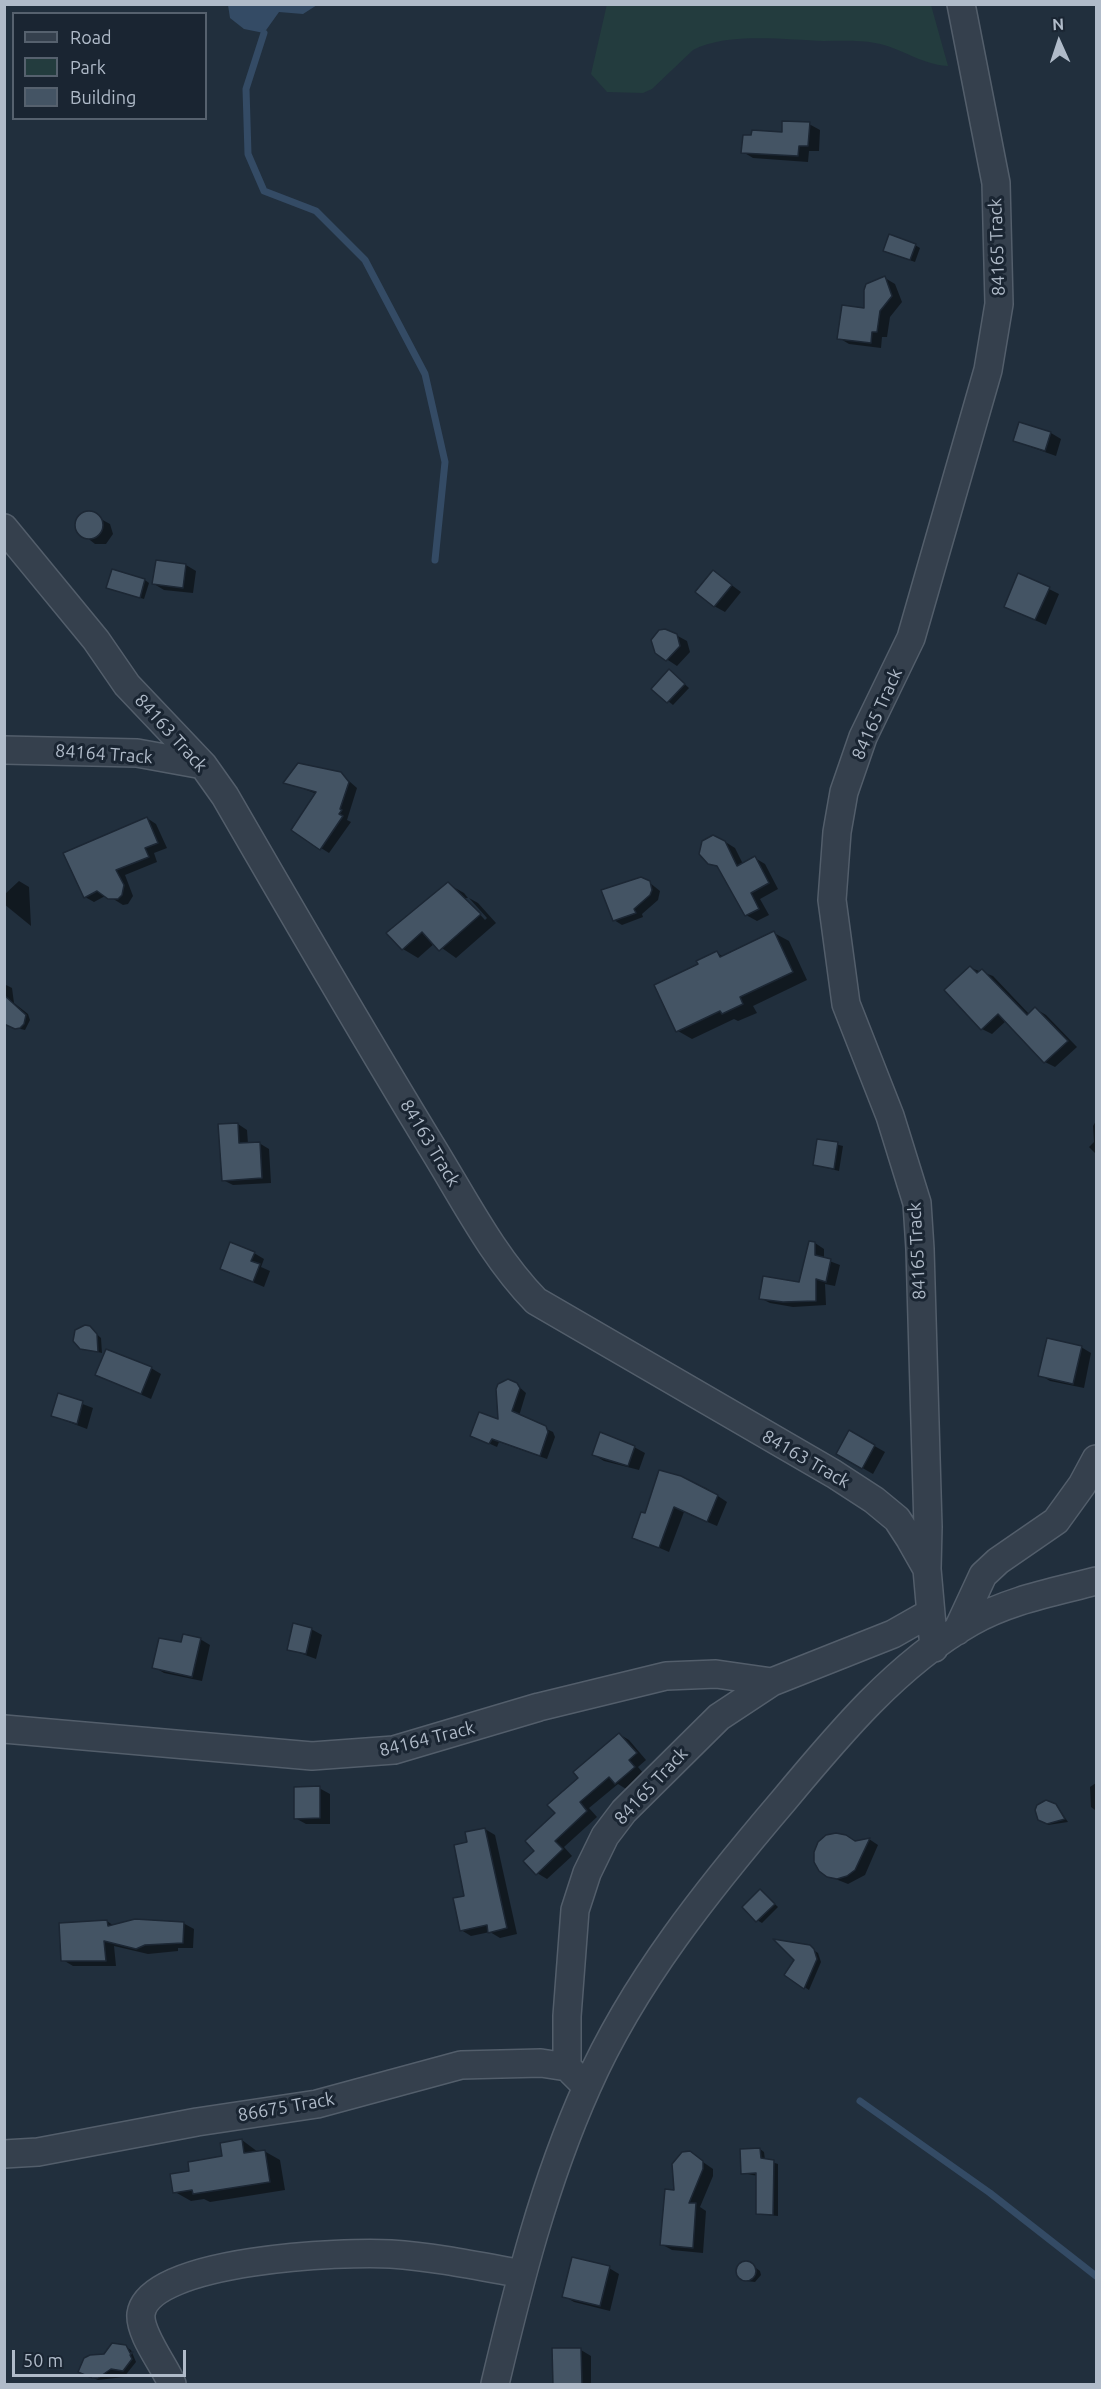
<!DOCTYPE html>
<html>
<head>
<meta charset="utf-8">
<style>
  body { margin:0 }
  #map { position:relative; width:1101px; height:2389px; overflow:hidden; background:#212f3d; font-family:Ubuntu,sans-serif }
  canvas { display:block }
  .frame { position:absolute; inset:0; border:6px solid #b0bbc9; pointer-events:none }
  .legend { position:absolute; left:12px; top:12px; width:195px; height:108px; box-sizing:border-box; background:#1a2532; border:2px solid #56616e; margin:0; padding:8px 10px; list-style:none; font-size:18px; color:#b0bbc9 }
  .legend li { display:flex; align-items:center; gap:12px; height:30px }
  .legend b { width:30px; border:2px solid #56616e }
  .north { position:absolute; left:1029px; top:12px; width:60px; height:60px; -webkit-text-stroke:4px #1a2532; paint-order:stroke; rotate:357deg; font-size:16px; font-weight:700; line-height:24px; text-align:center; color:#b0bbc9 }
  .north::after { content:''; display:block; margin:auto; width:21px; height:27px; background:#b0bbc9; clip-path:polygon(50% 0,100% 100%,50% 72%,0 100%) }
  .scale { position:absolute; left:12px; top:2350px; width:174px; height:27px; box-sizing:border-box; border:3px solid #b0bbc9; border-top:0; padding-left:8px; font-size:18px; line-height:21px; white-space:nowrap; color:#b0bbc9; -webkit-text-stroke:4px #1a2532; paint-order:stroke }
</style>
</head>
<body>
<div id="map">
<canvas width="1101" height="2389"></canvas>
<div class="frame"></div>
<ul class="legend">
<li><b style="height:8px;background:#35404d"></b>Road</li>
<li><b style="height:16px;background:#233c3e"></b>Park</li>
<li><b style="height:16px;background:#445464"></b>Building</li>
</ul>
<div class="north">N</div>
<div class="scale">50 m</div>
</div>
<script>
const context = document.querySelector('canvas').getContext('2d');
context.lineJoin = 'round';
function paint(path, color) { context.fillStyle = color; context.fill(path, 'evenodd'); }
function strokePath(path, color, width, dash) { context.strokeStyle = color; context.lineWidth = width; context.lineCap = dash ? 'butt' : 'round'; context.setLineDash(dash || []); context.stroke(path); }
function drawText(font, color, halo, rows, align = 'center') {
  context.font = font + ' Ubuntu,sans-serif'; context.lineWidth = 6; context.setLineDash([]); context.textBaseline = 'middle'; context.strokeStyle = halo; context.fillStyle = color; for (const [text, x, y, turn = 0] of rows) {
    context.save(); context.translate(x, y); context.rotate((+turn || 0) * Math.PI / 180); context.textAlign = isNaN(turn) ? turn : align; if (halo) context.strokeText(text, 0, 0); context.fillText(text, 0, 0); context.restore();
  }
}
const green = new Path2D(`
  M607 4 931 5 948 66C919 64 903 48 875 43 859 40 841 41 824 41 787 40 727 32 693 50L652 89 643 93 607 92 591 74Z`);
const water = new Path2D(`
  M228 5V4L317 5 303 14 279 12 264 33 244 29 230 18Z`);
const shadow = new Path2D(`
  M809 124 820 130 819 151H809L808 162 753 158 743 152Z
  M915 245 920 248 915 262 889 253Z
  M885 278 895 284 902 302 890 317 887 337H882L881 348 849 344 839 338 866 309Z
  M1051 433 1061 439 1056 456 1014 441Z
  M88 512 110 524 113 534 106 544H95L76 529 78 518Z
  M186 565 196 571 193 593 164 590 154 584Z
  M714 572 741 592 725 612 714 606Z
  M145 580 149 583 144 599 113 590Z
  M1049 589 1059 594 1046 625 1016 612Z
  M676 635 687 641 690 652 677 666 656 652Z
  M670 671 689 688 673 705 653 689Z
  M341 774 357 788 347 820 351 822 329 853 321 848 317 794 285 782Z
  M147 818 156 824 167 848 154 853 157 862 125 875 133 896 128 904 123 905 107 895 94 902 85 897Z
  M719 838 735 848 743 864 755 858 765 864 778 889 760 899 769 915 757 921 746 915 720 867 715 865Z
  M645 879 660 891 658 900 642 914 643 917 622 925 614 920Z
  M19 881 29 887 31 926 4 904V895Z
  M448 884 464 893 468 898H465L485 920 487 918 469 898 478 903 496 923 456 958 435 943 418 958 403 949Z
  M774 933 789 941 807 980 753 1006 757 1013 738 1021 734 1019 692 1039 678 1031 700 965 717 953 724 957Z
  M971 968 993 976 1029 1014 1036 1009 1046 1015 1077 1047 1055 1067 1045 1062 1006 1021 992 1034 982 1029Z
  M4 984 12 988 14 1003 28 1014 30 1020 25 1030 12 1027 4 1005Z
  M1096 1121V1154L1089 1147 1094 1142 1093 1126Z
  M238 1124 247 1130 248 1144 259 1143 269 1149 271 1183 233 1185 223 1180Z
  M818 1140 843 1146 839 1171 814 1165Z
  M815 1243 824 1249V1259L840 1265 835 1286 825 1284 826 1305 793 1307 770 1303 760 1298 800 1284Z
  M254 1253 264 1259 261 1267 270 1271 264 1287 222 1269Z
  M90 1328 101 1338 102 1353 81 1348Z
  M1081 1347 1091 1353 1084 1388 1050 1381 1040 1375Z
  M151 1368 161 1374 151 1399 97 1375Z
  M517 1385 526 1393 519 1416 553 1432 555 1437 547 1459 499 1442 497 1447 479 1439 500 1422Z
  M59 1395 93 1408 87 1429 53 1416Z
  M850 1432 885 1452 873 1474 838 1454Z
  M634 1447 645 1453 639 1470 604 1461 594 1455Z
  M681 1478 706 1488 727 1502 717 1526 684 1512 669 1552 634 1537 646 1515Z
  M311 1629 322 1635 316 1659 289 1649Z
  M200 1639 210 1645 202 1681 164 1673 154 1667 182 1644Z
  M619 1734 629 1740 646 1760 638 1767 644 1774 626 1789 618 1784 589 1808 597 1817 564 1847 572 1856 547 1879 537 1873V1851L580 1778Z
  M1096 1783V1808L1095 1810 1091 1807 1090 1787Z
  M319 1788 330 1794V1824H306L295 1818Z
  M1057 1806 1068 1822 1048 1825 1036 1815Z
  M485 1829 495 1835 517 1934 500 1938 490 1932 471 1936 461 1930 469 1843Z
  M869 1839 878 1845 865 1875 848 1884 828 1876 856 1842Z
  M761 1891 778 1907 762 1923 757 1920Z
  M107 1921 114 1926 183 1923 194 1929 193 1948H178V1951L148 1954 114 1946 116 1966H73L63 1960Z
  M809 1947 818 1953 821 1962 809 1990 786 1975Z
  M242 2140 258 2152 264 2151 280 2160 285 2190 210 2202 204 2199 191 2201 175 2192 191 2172 224 2158Z
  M760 2149 764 2152 765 2160 778 2164V2216L757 2214 758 2176 742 2173Z
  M682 2153H690L713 2169V2176L700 2207 706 2211 703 2253 672 2250 661 2244 676 2191 674 2165Z
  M748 2262 760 2271 761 2275 755 2282 746 2281 738 2274V2270Z
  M609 2268 619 2274 610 2311 574 2302 564 2296Z
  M126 2347 131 2350 136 2362 124 2377 98 2380 84 2374 104 2355Z
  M581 2350 591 2356V2384H554Z`);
const stream = new Path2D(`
  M264 33 246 89 248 154 264 191 316 211 365 260 425 374 445 462 435 560
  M860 2101 990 2193 1096 2276`);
const building = new Path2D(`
  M782 121 810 122 808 146H799L798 156 741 153 743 135H751L752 130 782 132Z
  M889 234 916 244 910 260 883 251Z
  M885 276 892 296 880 311 877 332H872L871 343 837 339 842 305 864 308V290L866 284Z
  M1019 422 1051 432 1045 451 1013 441Z
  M75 525a14 14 0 1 1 28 0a14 14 0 1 1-28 0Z
  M156 560 186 564 183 588 152 584Z
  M112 569 145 579 140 598 106 588Z
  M713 570 732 585 714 607 695 592Z
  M1018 573 1050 587 1035 620 1004 607Z
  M665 629 677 634 680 646 666 661 655 653 651 640 659 630Z
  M669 669 685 684 667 703 651 689Z
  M298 763 341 772 349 782 340 809 342 810 339 814 343 816 320 850 291 830 316 792 283 783Z
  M147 817 158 843 145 848 149 857 116 870 124 885 122 895 118 899H108L97 891 84 898 63 853Z
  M713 835 725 841 737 866 755 856 769 883 751 893 759 909 745 916 717 866 708 864 699 854 702 841Z
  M641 877 650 881 652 890 650 895 634 909 636 913 613 921 601 890Z
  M448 882 481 914 439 951 422 932 402 950 386 933Z
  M774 931 793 972 740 997 743 1004 722 1014 720 1011 676 1032 654 985 698 964 696 961 717 951 720 957Z
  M970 966 977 973 982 969 1027 1015 1035 1007 1068 1041 1044 1063 998 1014 981 1030 944 990Z
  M4 995 26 1015 24 1024 20 1028 15 1029 4 1024Z
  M238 1123 239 1143 260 1142 262 1178 222 1181 218 1124Z
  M817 1139 838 1142 834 1169 813 1165Z
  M809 1241 815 1242V1255L831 1259 826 1282 816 1279V1301L783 1302 759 1299 763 1276 799 1282Z
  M230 1242 255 1252 251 1261 260 1264 253 1282 220 1269Z
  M85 1325 90 1326 97 1334 98 1352 80 1349 73 1341 75 1330Z
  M1047 1338 1082 1346 1073 1384 1038 1376Z
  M106 1349 152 1367 141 1394 95 1375Z
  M508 1379 517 1383 520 1388 512 1411 546 1426 548 1432 540 1456 492 1439 489 1444 470 1436 479 1412 498 1419 496 1389 498 1384Z
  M58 1393 83 1401 77 1424 51 1416Z
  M849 1430 875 1445 862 1469 836 1454Z
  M600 1432 635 1446 628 1466 592 1455Z
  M659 1470 681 1476 718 1495 707 1522 674 1507 659 1548 632 1538 641 1512 645 1513Z
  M293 1623 312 1628 306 1654 287 1650Z
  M183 1634 201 1638 192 1677 152 1668 159 1638 181 1642Z
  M619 1733 637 1753 629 1760 635 1767 615 1784 609 1777 580 1802 587 1811 555 1841 563 1849 536 1875 523 1861 534 1851 525 1841 555 1813 547 1805 578 1778 573 1772Z
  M320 1786V1818L294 1819V1787Z
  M1046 1800 1056 1804 1065 1819 1047 1824 1038 1820 1035 1810 1037 1805Z
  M485 1828 507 1928 488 1933 487 1925 460 1931 453 1898 464 1896 454 1845 467 1842 465 1832Z
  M836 1833 846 1835 855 1841 870 1838 855 1870 847 1876 837 1879 827 1877 819 1871 814 1862V1852L818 1842 826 1835Z
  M760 1889 775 1904 756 1922 742 1907Z
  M135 1919 184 1922 183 1943 145 1945 136 1949 104 1941 106 1961H61L59 1923 107 1920 108 1926Z
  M773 1939 810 1945 814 1949 817 1959 804 1989 784 1975 794 1960Z
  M242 2139 244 2153 265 2150 270 2182 193 2194 192 2190 173 2193 170 2174 189 2171 188 2162 222 2156 220 2143Z
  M760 2148 761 2158 774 2160 773 2215 756 2214V2173L741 2174 740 2149Z
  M690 2151 703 2161V2169L689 2203H696L693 2248 660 2245 665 2189 674 2190 672 2164 682 2152Z
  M572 2257 610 2266 600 2306 562 2297Z
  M736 2271a10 10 0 1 1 20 0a10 10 0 1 1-20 0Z
  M112 2343 126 2345 130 2353 133 2352 130 2355 132 2359 123 2371 111 2369 98 2378H92L78 2372 84 2358 90 2355 104 2354Z
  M552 2348H581L582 2385H553Z`);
const street = new Path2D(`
  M4 528 96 640 127 685 203 765 225 796C292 912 360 1029 430 1144 463 1197 492 1256 536 1301L834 1474 874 1500 897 1519 910 1539 927 1569 934 1648
  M4 750 137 753 203 765
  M927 1569 928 1527 920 1249 917 1203 890 1116 846 1004 832 900 837 832 844 792 863 737 911 638 988 370 999 304 996 183 961 4
  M957 1631 983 1575 998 1561 1056 1521 1082 1485 1096 1459
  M4 1729 312 1756 394 1750 539 1707 666 1676 716 1674 772 1682
  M587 2087 567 2067V2016L575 1910 587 1873 605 1836 624 1811 719 1717 772 1682 893 1634 930 1613
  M4 2154 38 2152 197 2122 317 2104 461 2065 541 2063 567 2067
  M172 2384C165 2366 139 2334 141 2314 148 2259 347 2251 391 2254 435 2257 478 2266 522 2274
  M495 2384C519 2283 544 2183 587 2087 634 1981 709 1888 784 1800 838 1735 897 1664 971 1622 1009 1600 1055 1592 1096 1581`);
const streetNames = [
  ["84165 Track",997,247,-92],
  ["84165 Track",877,714,-66],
  ["84163 Track",171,733,48],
  ["84164 Track",104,754,4],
  ["84163 Track",430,1143,59],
  ["84165 Track",917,1251,-93],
  ["84163 Track",806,1459,30],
  ["84164 Track",427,1739,-14],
  ["84165 Track",651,1786,-47],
  ["86675 Track",286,2107,-10]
];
paint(green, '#233c3e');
paint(water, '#344b65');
paint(shadow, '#0007');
strokePath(stream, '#344b65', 7);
paint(building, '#445464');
strokePath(building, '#1c2734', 1.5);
strokePath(street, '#535e6b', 30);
strokePath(street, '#35404d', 27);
drawText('18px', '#b0bbc9', '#1a2532', streetNames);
</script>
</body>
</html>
